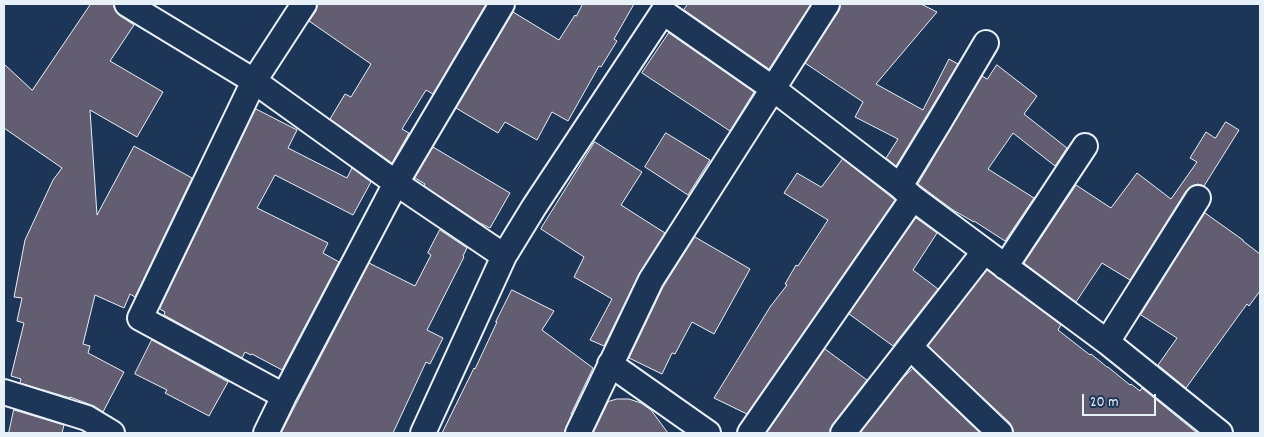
<!DOCTYPE html>
<html>
<head>
<meta charset="utf-8">
<style>
  body { margin:0 }
  #map { position:relative; width:1264px; height:437px; overflow:hidden; background:#1d3557; font-family:Dekko,sans-serif }
  canvas { display:block }
  .frame { position:absolute; inset:0; border:5px solid #e8f1f8; pointer-events:none }
  .scale { position:absolute; left:1082px; top:394px; width:74px; height:22px; box-sizing:border-box; border:2px solid #e8f1f8; border-top:0; padding-left:6px; font-size:15px; line-height:18px; white-space:nowrap; color:#e8f1f8; -webkit-text-stroke:4px #1d3557; paint-order:stroke }
</style>
</head>
<body>
<div id="map">
<canvas width="1264" height="437"></canvas>
<div class="frame"></div>
<div class="scale">20 m</div>
</div>
<script>
const context = document.querySelector('canvas').getContext('2d');
context.lineJoin = 'round';
function paint(path, color) { context.fillStyle = color; context.fill(path, 'evenodd'); }
function strokePath(path, color, width, dash) { context.strokeStyle = color; context.lineWidth = width; context.lineCap = dash ? 'butt' : 'round'; context.setLineDash(dash || []); context.stroke(path); }
const building = new Path2D(`
  M91 4H113L115 10 119 15 134 25 110 61 163 92 137 137 90 110 97 215 134 146 192 178 135 297 130 294 124 308 95 295 83 344 90 346 88 353 124 372 103 412 94 406 70 397V398L20 383 21 379 11 376 24 323 17 321 22 298 14 297 25 240 53 180 62 168 4 128V64L32 90Z
  M318 4H486L433 94 426 90 402 129 409 133 392 163 330 119 345 94 351 97 371 64 309 21 316 11Z
  M583 4H634L614 39 617 41 601 67 599 66 568 121 552 112 537 140 505 122 498 133 456 108 513 12 559 40 575 15 576 16Z
  M688 4H811L769 69 684 10Z
  M841 4H921L937 12 876 84 923 110 949 59 958 64 896 166 886 158 898 139 855 117 863 102 805 63 839 11Z
  M669 33 754 92 730 131 642 73Z
  M997 65 1037 96 1024 114 1067 148 1055 166 1013 133 988 169 1034 198 1005 241 974 221V222L953 210 918 184 982 76 987 79Z
  M256 109 297 130 288 148 347 178 352 168 371 182 353 215 275 175 257 208 328 243 323 253 339 262 282 370 252 354 251 355 245 352 242 358 164 315 165 312 160 309Z
  M1226 122 1239 130 1204 186 1198 184 1192 186 1186 191 1130 280 1102 263 1076 302 1024 263 1076 185 1111 208 1137 173 1171 199 1197 162 1190 158 1206 132 1215 138Z
  M666 133 710 160 688 195 645 167Z
  M595 142 642 172 621 205 665 233 639 274 604 346 590 340 612 299 574 277 584 257 541 229Z
  M433 147 510 193 490 228 480 223 424 186 425 184 415 178Z
  M843 159 895 200 747 414 714 398 770 307 787 285 785 284 796 265 798 266 828 220 784 193 797 173 821 187Z
  M1205 213 1243 240V241L1260 254V291L1249 306 1247 304 1186 388 1158 365 1177 338 1141 315Z
  M916 218 937 233 913 270 938 289 893 346 849 314Z
  M440 230 467 248 463 256 464 257 427 330 443 338 430 364 426 362 393 433H281L369 263 415 286 431 255 428 253Z
  M695 237 750 269 714 334 692 322 675 354 672 353 662 374 629 358 663 287Z
  M987 270 1061 325 1058 330 1090 355 1091 354 1107 367H1108L1130 385 1131 384 1140 391 1142 388 1197 433H1013V429L1010 423 928 346Z
  M512 290 554 311 542 330 593 368 571 414H572L566 427 564 433H442L474 368 475 369 497 322H496Z
  M152 340 228 382 209 416 165 393 167 390 135 374Z
  M825 349 867 380 832 425 830 433H767Z
  M913 369 980 433H860L903 378Z
  M617 399H629L641 403 651 410 668 433H593L608 402Z
  M14 410 64 425 62 433H9Z`);
const minor = new Path2D(`
  M127 4 254 81 396 183 504 256 423 433
  M900 186 938 124 986 43
  M504 256 534 207 663 12 772 88 900 186 913 198 1107 342 1220 433
  M1005 267 1085 146
  M1107 342 1198 198
  M910 347 1000 433
  M610 364 708 433
  M4 392 87 418 112 433
  M284 396 140 318 254 81 304 4
  M266 433 284 396 396 183 502 4
  M578 433 651 280 827 4
  M750 433 913 198
  M843 433 984 252`);
paint(building, '#625d70');
strokePath(building, '#e8f1f8', 1);
strokePath(minor, '#e8f1f8', 28);
strokePath(minor, '#1d3557', 24);
</script>
</body>
</html>
